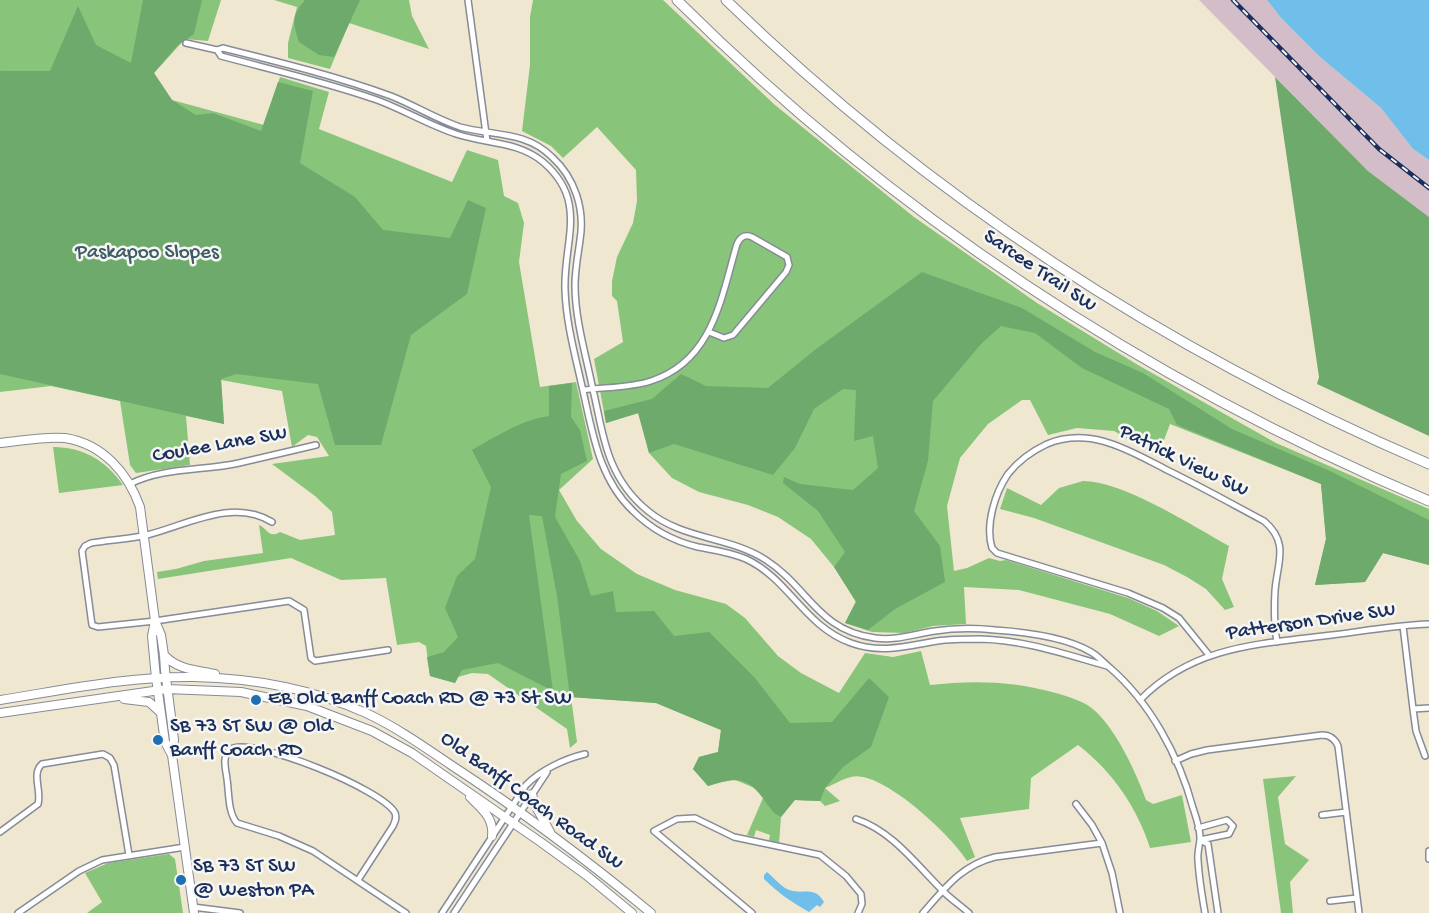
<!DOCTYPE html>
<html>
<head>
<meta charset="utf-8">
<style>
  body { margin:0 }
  canvas { display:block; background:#f0e7d1 }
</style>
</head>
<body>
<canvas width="1429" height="913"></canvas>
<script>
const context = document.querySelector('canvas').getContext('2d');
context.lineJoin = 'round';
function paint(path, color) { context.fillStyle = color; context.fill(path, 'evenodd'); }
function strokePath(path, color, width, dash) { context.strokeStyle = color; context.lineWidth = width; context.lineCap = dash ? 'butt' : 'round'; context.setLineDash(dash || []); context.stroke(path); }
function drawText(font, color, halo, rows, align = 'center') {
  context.font = font + ' "Gochi Hand",sans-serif'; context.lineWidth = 5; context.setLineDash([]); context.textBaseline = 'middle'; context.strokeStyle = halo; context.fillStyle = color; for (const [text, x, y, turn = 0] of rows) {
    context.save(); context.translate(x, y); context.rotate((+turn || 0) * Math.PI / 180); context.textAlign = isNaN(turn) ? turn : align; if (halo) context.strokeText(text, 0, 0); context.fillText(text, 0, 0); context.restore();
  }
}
const industrial = new Path2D(`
  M1199 0H1267L1282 19 1320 57 1381 108 1413 149 1429 160V217L1368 171Z`);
const green = new Path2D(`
  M0 0H221L208 41 185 39 154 73 172 100 264 125 280 77 329 92 319 129 452 182 467 150 498 160 504 196 518 203 524 223 519 262 540 387 576 382 593 459 559 490 577 521 601 549 637 574 675 590 726 604 745 618 778 656 801 673 839 693 865 653 893 657 921 651 930 685C973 680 1014 681 1056 693 1069 697 1084 701 1094 710 1116 729 1136 772 1146 800L1153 804 1182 795 1191 842 1150 848C1137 807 1112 771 1078 745L1031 778 1029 809 960 818 975 857 967 861C952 836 881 769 851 777 842 779 833 785 825 788L840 801 825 806 820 801 794 800 781 817 779 844 769 840 770 835 756 830 754 837 747 835 763 798 757 789 733 779 708 786 693 769 699 757 718 752 721 730 656 703 571 697 577 742 570 748 567 729 488 674 472 673 458 677 455 683 430 676 426 646 419 642 397 645 386 578 341 580 291 558 158 579 157 572 176 569 204 561 263 553 259 525C267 528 269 539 280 532L300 540 335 535 332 512 315 496 272 464 329 456 317 437 308 435 292 447 282 391 221 380 224 424 186 416 190 465 136 473 130 465 120 401 51 386 0 392Z
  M274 0H409L412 16 429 49 349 23 330 69 288 58V43L297 7Z
  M533 0H663L775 105 914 217 1037 303 1138 365 1276 443 1429 509V565L1383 553 1365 582 1315 585 1326 539 1321 484 1170 424 1158 456 1114 431 1077 428 1048 435 1030 400H1022L988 424 960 458 947 506 954 571 967 568 989 558 1000 561 1006 560 1128 598 1157 611 1179 626 1159 636 1110 614 1019 590 964 587 966 624 933 626 905 633 872 632 845 623 856 601 834 567 811 539 778 517 748 505 699 492 672 478 649 453 639 413 606 423 594 359 623 342 617 301 612 296V281L617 257 633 223 637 201 636 170 597 127 563 158 551 146 522 131 530 65V17Z
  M53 447C84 447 106 461 123 485L59 493Z
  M1083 481C1123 481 1193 526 1229 546L1222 579 1234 607 1225 610 1206 589 1187 577 1164 565 1034 518 1000 509 1007 488 1041 505 1059 488Z
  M1296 776 1278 797 1285 844 1309 860 1290 882 1293 913H1281L1263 779Z
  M169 854 175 859 183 913H87L102 902 85 873 108 863Z`);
const forest = new Path2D(`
  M143 0H202L194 34 178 45 154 73 172 100 196 115 213 113 261 131 278 82 313 91 300 163 355 197 383 230 450 238 468 200 486 208 467 294 411 335 381 445H335L318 384 236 374 221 379 224 424 0 374V70L1 71H50L78 6 96 45 131 63Z
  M305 0H360L334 57 319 55 299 42C293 23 291 16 305 0Z
  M1275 77 1368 171 1429 217V436L1317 384 1319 377Z
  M922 272 1022 308 1095 352 1143 373 1232 429 1330 471 1429 520V565L1383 553 1365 582 1315 585 1326 539 1321 484 1177 425 1169 409 1082 368 1035 333 1001 326 981 344 933 401 928 461 914 511 940 546 945 582 895 609 868 630 845 623 856 602 834 567 845 552 818 511 783 483 784 477 800 484 853 490 878 468 873 436 854 441 856 390 843 389 814 409 795 448 773 475 674 444 649 453 638 413 606 423 604 411 652 399 681 374 706 386 768 388 816 349Z
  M572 383 571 417 580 430 587 461 561 474 555 517 580 561 591 596 613 591 616 612 654 611 674 636 709 632 755 678 790 723 832 722 869 678 889 697 871 747 843 767 825 788 820 801 795 800 781 817C774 814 772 810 767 804 748 776 738 777 708 786L693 769 699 757 718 752 721 730 656 703 570 697 557 596 542 516 529 515 553 691 498 663 462 670 455 683 430 676 427 657 444 652 458 637 445 608 457 576 475 559 491 487 472 450C497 436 521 420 549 416V386Z`);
const water = new Path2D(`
  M1267 0H1429V160L1413 149 1381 108 1320 57 1282 19Z
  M767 872C773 877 779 884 785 888 800 897 814 884 824 902L820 907 817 905 809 912C793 903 778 893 764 879V875Z`);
const street = new Path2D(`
  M468 0 487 141
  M186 43 217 50 223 48C279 62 336 76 391 96 414 105 436 119 460 127 493 136 526 131 552 157 575 178 585 209 580 240 578 255 575 270 575 285 575 320 586 355 593 390 599 414 602 440 612 463 620 482 632 498 648 511 683 540 729 536 766 560 808 587 818 631 875 638 896 641 914 634 935 631 954 628 976 628 995 630 1024 632 1066 637 1091 652 1098 656 1103 662 1109 667 1150 702 1179 756 1193 808 1196 817 1200 828 1200 838 1200 845 1197 852 1198 860 1199 878 1202 896 1205 913
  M217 50 221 56C273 70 326 82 377 100 404 110 429 125 456 134 486 144 518 141 543 162 589 201 563 242 565 290 566 321 574 351 581 382 592 428 597 477 633 511 651 529 673 541 698 547 714 550 730 552 746 559 789 579 804 626 851 643 881 654 907 646 937 641 951 639 966 639 980 639 1025 640 1064 654 1107 666
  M583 390C605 387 630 388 651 381 713 361 721 298 737 244 740 237 745 234 752 237L787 257 789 265 786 272 733 335 724 338 709 332
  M130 484C163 467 204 471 239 463 265 457 290 451 316 445
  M272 522C232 498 187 525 147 535 129 539 109 540 91 543L85 546 82 551 92 625 98 627 155 621 289 601 304 610 311 658 315 661 388 650
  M1403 626 1413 709 1429 708
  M1209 655 1179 618 1163 608 1128 593 997 553 992 548C985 525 995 493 1008 474 1019 460 1032 451 1047 444 1091 426 1130 451 1167 470 1200 486 1232 504 1264 521 1290 543 1277 563 1275 591 1274 608 1274 625 1277 642
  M1140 700C1194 645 1261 644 1332 635 1364 631 1397 625 1429 624
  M1413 709 1416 731 1425 756
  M1175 761 1191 754 1207 750 1322 735C1330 735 1335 739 1338 746L1359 913
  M1076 804 1092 825 1102 843
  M1322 815 1346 812
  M856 819C892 831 915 863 941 889 949 898 960 905 969 913
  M1198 828 1227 820 1233 826 1229 834 1200 840
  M0 832 38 804C42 791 31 774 42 764L103 754 110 758 114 765 129 855
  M1200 840 1208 844 1218 913
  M1429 851V859
  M358 880 393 826C395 822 397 818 395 813 384 790 252 736 231 749 221 755 226 770 227 779 229 793 228 813 237 823L279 836 313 851 406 913
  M1330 901 1357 898
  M193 907 240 913
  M18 913 79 871 102 860 185 847
  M442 913 526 785C541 770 564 759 585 754
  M454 913 547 772
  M752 913 654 831 677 819 695 818 734 837 820 855 846 876 861 894 862 904 858 913
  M923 913C945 888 962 865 995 857L1102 843 1112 873 1120 913`);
const secondary = new Path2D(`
  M0 443C21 441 45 436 65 438 103 444 128 473 140 507L155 621 161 635 164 655 165 670 174 740 172 755 194 913
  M155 621 152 636 156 678 165 742 172 755
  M164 655C178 670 196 670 215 674
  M124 699 149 702 159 711
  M0 700C64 690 129 676 194 677 252 678 312 689 366 713 396 727 423 746 451 765 520 810 587 860 651 913
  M0 713 167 689 241 692 307 706 372 731 412 753 542 843 586 875 632 913
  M532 794 535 805 550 832
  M470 797C482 809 494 818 492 836`);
const highway = new Path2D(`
  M677 0C895 217 1146 381 1429 501
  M726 0C930 198 1168 352 1429 464`);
const rail = new Path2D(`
  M1233 0 1379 149 1429 188`);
const markers = [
  [256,700,6,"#1f6fb2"],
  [158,740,6,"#1f6fb2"],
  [181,880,6,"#1f6fb2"]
];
const parkNames = [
  ["Paskapoo Slopes",147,254]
];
const streetNames = [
  ["Sarcee Trail SW",1039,272,34],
  ["Coulee Lane SW",220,446,-10],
  ["Patrick View SW",1183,462,26],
  ["Patterson Drive SW",1311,623,-8],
  ["Old Banff Coach Road SW",531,802,36]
];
const poiNames = [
  ["EB Old Banff Coach RD @ 73 St SW",268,700],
  ["SB 73 ST SW @ Old",170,728],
  ["Banff Coach RD",170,752],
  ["SB 73 ST SW",193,868],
  ["@ Weston PA",193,892]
];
paint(industrial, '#d2bdc8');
paint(green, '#88c57b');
paint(forest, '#6eaa6b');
paint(water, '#6fbfea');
strokePath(street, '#868b98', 8);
strokePath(secondary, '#868b98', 10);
strokePath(highway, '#868b98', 11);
strokePath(street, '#fff', 5);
strokePath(secondary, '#fff', 8);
strokePath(highway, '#fff', 9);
strokePath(rail, '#1b2f5e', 4.5);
strokePath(rail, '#f6f6f2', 2, [7]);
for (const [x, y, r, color] of markers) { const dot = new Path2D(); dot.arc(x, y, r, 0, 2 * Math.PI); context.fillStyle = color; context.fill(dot); strokePath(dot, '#f6f6f2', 2); }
drawText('21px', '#3c5c67', '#f6f6f2', parkNames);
drawText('21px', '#1b2f5e', '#f6f6f2', streetNames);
drawText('21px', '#1b2f5e', '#f6f6f2', poiNames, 'left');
</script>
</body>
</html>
